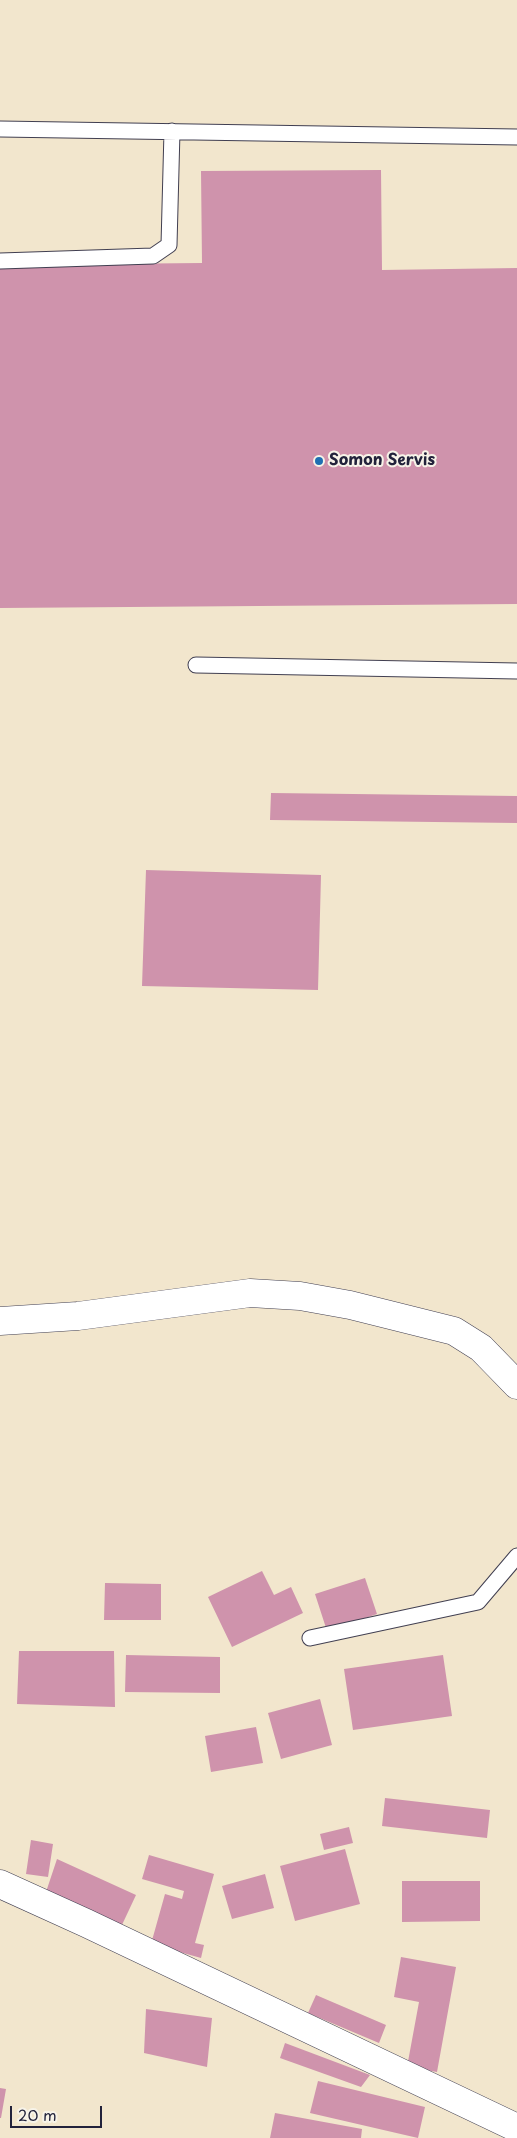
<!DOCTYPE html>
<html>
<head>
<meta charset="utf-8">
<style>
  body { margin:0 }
  #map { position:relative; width:517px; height:2138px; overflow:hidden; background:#f2e6cd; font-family:"Playpen Sans",sans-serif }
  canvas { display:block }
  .scale { position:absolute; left:10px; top:2106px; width:92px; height:22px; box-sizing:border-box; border:2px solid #22223b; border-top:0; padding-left:6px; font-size:15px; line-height:18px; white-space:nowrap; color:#22223b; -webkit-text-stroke:4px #f7f3e8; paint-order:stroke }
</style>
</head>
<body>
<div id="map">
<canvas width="517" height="2138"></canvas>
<div class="scale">20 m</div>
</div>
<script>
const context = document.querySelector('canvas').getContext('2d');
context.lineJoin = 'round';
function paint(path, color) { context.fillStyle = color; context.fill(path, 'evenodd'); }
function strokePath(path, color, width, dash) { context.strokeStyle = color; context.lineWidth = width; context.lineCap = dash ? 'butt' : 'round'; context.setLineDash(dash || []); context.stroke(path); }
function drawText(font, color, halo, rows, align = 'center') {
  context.font = font + ' "Playpen Sans",sans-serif'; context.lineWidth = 4; context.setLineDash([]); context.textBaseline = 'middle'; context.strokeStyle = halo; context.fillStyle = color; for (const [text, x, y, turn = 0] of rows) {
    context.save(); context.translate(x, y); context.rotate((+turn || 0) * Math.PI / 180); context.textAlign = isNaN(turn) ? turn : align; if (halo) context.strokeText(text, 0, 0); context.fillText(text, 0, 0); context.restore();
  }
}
const building = new Path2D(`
  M381 170 382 270 517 268V604L0 608V265L202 263 201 171Z
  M271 793 517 796V823L270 820Z
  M146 870 321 875 318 990 142 986Z
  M262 1571 274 1595 291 1587 303 1613 232 1647 208 1597Z
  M365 1578 377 1614 327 1631 315 1594Z
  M105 1583 161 1584V1620H104Z
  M19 1651H114L115 1707 17 1704Z
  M126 1655 220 1657V1693L125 1692Z
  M443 1655 452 1716 353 1730 344 1669Z
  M320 1699 332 1745 281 1759 268 1713Z
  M256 1727 263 1763 211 1772 205 1736Z
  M385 1798 490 1810 487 1838 382 1826Z
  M349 1827 353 1843 324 1850 320 1834Z
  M31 1840 53 1844 48 1877 26 1874Z
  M345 1849 360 1904 295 1921 280 1866Z
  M149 1855 214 1874 195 1943 204 1945 201 1958 151 1944 165 1894 182 1899 184 1891 142 1879Z
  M57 1859 136 1895 121 1927 46 1892Z
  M265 1874 274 1908 232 1919 222 1886Z
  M402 1881H480V1921L402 1922Z
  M401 1957 456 1967 437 2072 407 2067 419 2002 394 1997Z
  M316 1995 386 2025 379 2043 308 2013Z
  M146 2009 212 2018 207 2067 144 2053Z
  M285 2043 370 2075 361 2087 280 2058Z
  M318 2081 425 2107 418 2138 310 2113Z
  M0 2088 6 2089 1 2118H0Z
  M275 2113 362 2129 361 2138H270Z`);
const service = new Path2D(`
  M0 129 517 137
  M0 261 153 256 169 245 172 131
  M196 665 517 671
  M310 1638 478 1602 517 1556`);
const minor = new Path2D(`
  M0 1321 78 1316 250 1293 300 1296 350 1305 454 1331 481 1348 517 1385
  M0 1884 86 1923 517 2128`);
const markers = [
  [319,461,5,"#1f6fb2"]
];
const poiNames = [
  ["Somon Servis",329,461]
];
paint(building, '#cf93ac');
strokePath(service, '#413f51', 17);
strokePath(minor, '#413f51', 29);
strokePath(service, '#fff', 15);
strokePath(minor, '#fff', 28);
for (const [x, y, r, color] of markers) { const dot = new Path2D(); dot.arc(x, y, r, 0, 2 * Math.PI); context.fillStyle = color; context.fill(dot); strokePath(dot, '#f7f3e8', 2); }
drawText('bold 16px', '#22223b', '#f7f3e8', poiNames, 'left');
</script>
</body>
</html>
